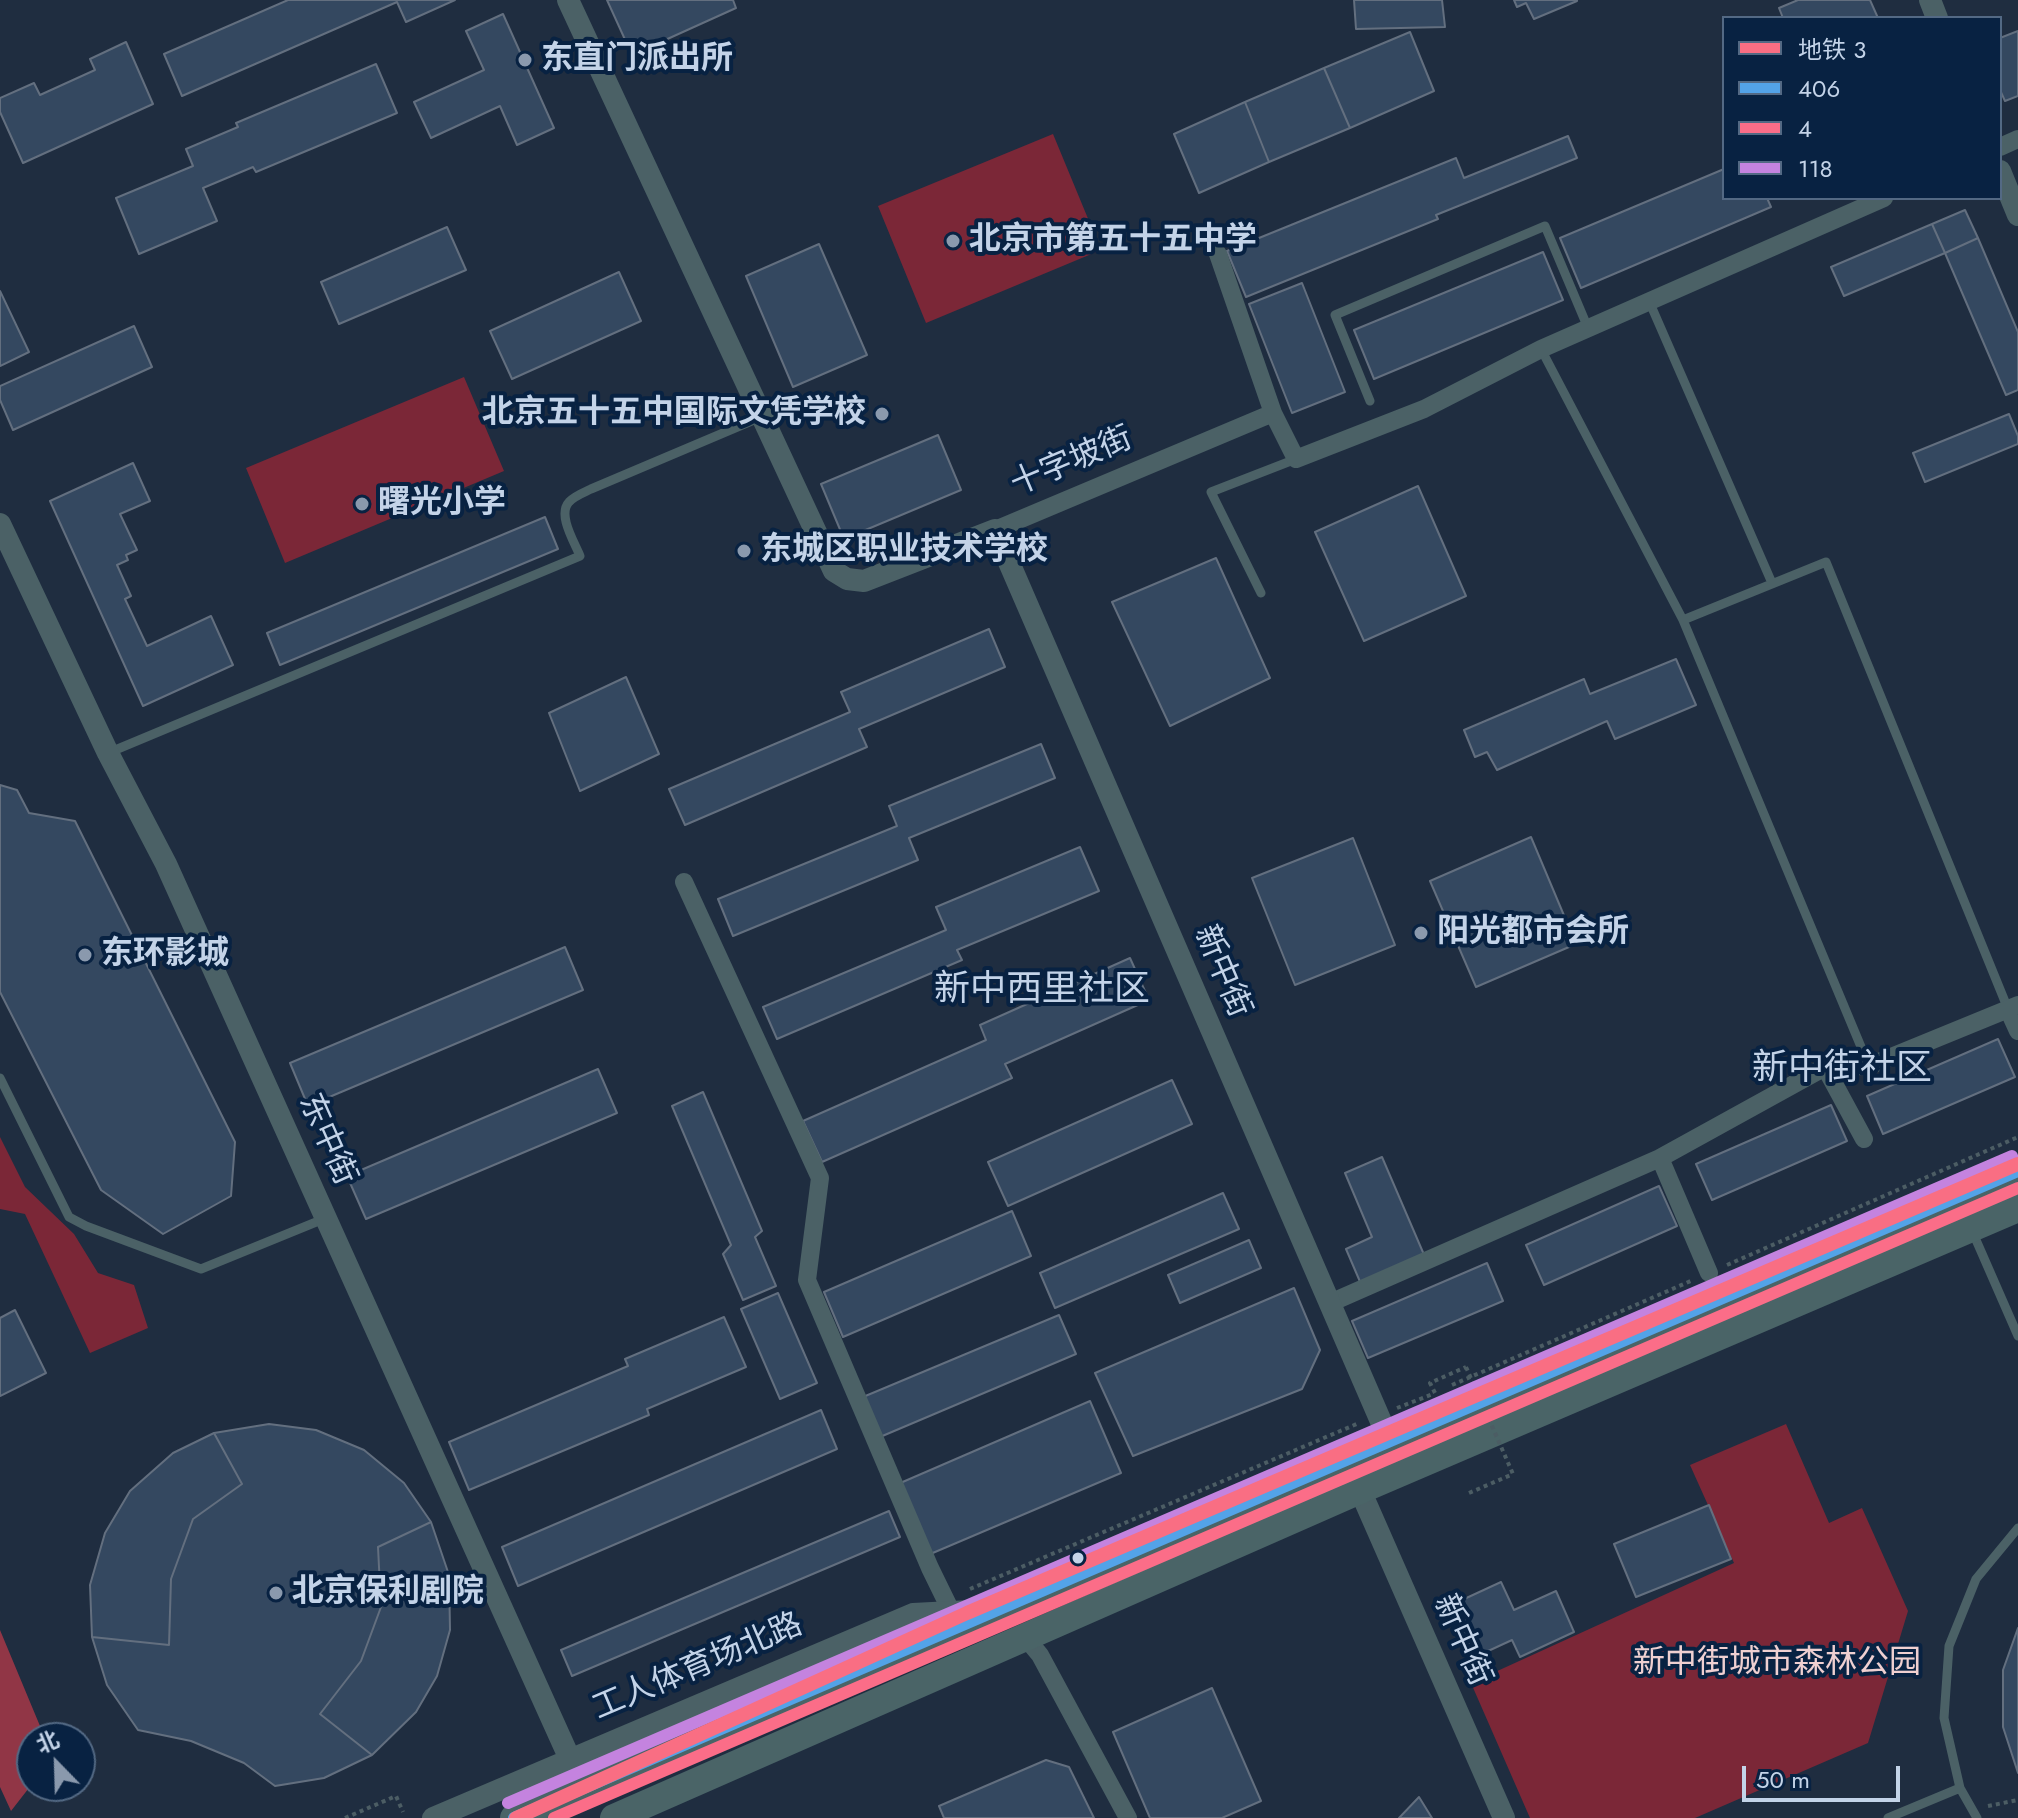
<!DOCTYPE html>
<html>
<head>
<meta charset="utf-8">
<style>
  body { margin:0 }
  #map { position:relative; width:2018px; height:1818px; overflow:hidden; background:#1f2d40; font-family:Jost,"Noto Sans SC",sans-serif }
  canvas { display:block }
  .legend { position:absolute; left:1722px; top:16px; width:280px; height:184px; box-sizing:border-box; background:#082242; border:2px solid #536984; margin:0; padding:10px 14px; list-style:none; font-size:24px; color:#c3d3e8 }
  .legend li { display:flex; align-items:center; gap:16px; height:40px }
  .legend b { width:40px; border:2px solid #536984 }
  .north { position:absolute; left:16px; top:1722px; width:80px; height:80px; box-sizing:border-box; background:#082242; border:2px solid #536984; border-radius:50%; rotate:337deg; font-size:22px; font-weight:700; line-height:32px; text-align:center; color:#c3d3e8 }
  .north::after { content:''; display:block; margin:auto; width:28px; height:36px; background:#8a99ad; clip-path:polygon(50% 0,100% 100%,50% 72%,0 100%) }
  .scale { position:absolute; left:1742px; top:1766px; width:158px; height:36px; box-sizing:border-box; border:4px solid #c3d3e8; border-top:0; padding-left:10px; font-size:24px; line-height:28px; white-space:nowrap; color:#c3d3e8; -webkit-text-stroke:6px #082242; paint-order:stroke }
</style>
</head>
<body>
<div id="map">
<canvas width="2018" height="1818"></canvas>
<ul class="legend">
<li><b style="height:10px;background:#f96e83"></b>地铁 3</li>
<li><b style="height:10px;background:#53a3e8"></b>406</li>
<li><b style="height:10px;background:#fb6d88"></b>4</li>
<li><b style="height:10px;background:#c483df"></b>118</li>
</ul>
<div class="north">北</div>
<div class="scale">50 m</div>
</div>
<script>
const context = document.querySelector('canvas').getContext('2d');
context.lineJoin = 'round';
function paint(path, color) { context.fillStyle = color; context.fill(path, 'evenodd'); }
function strokePath(path, color, width, dash) { context.strokeStyle = color; context.lineWidth = width; context.lineCap = dash ? 'butt' : 'round'; context.setLineDash(dash || []); context.stroke(path); }
function drawText(font, color, halo, rows, align = 'center') {
  context.font = font + ' Jost,"Noto Sans SC",sans-serif'; context.lineWidth = 8; context.setLineDash([]); context.textBaseline = 'middle'; context.strokeStyle = halo; context.fillStyle = color; for (const [text, x, y, turn = 0] of rows) {
    context.save(); context.translate(x, y); context.rotate((+turn || 0) * Math.PI / 180); context.textAlign = isNaN(turn) ? turn : align; if (halo) context.strokeText(text, 0, 0); context.fillText(text, 0, 0); context.restore();
  }
}
const green = new Path2D(`
  M1053 134 1101 250 926 323 878 206Z
  M464 377 504 471 285 563 246 468Z
  M0 1137 25 1187 74 1234 98 1273 134 1285 148 1328 90 1353 25 1214 0 1209Z
  M1786 1424 1829 1523 1862 1508 1908 1611 1868 1743 1695 1818H1530L1471 1683 1734 1563 1690 1465Z`);
const forest = new Path2D(`
  M0 1630 45 1738H32V1784L11 1811 0 1787Z`);
const building = new Path2D(`
  M288 0H455L406 22 397 2 182 96 164 54Z
  M607 0H733L736 8 632 55Z
  M1354 0H1442L1445 27 1356 29Z
  M1514 0H1577V1L1534 19 1526 3 1517 7Z
  M1798 0H1870L1878 18H1783L1779 8Z
  M503 14 554 128 517 145 500 106 431 138 414 102 484 70 466 31Z
  M2018 31V96L2005 101 2000 90V38Z
  M1410 32 1434 91 1350 128 1324 68Z
  M126 42 153 104 23 163 0 112V98L34 83 40 95 95 70 90 59Z
  M376 64 397 113 256 172 253 167 203 188 217 221 139 254 116 198 193 166 186 149 238 127 236 123Z
  M1324 68 1350 128 1269 162 1245 102Z
  M1245 102 1269 162 1199 193 1174 134Z
  M1568 136 1577 158 1436 215 1438 219 1246 297 1227 251 1456 158 1464 178Z
  M1724 169V198H1767L1771 207 1581 288 1560 238Z
  M1965 210 1978 238 1945 253 1932 224Z
  M1932 224 1945 253 1844 296 1831 267Z
  M447 227 466 270 339 324 321 282Z
  M1978 238 2018 332V390L2006 395 1945 253Z
  M819 244 867 355 793 387 746 276Z
  M1543 252 1563 300 1374 379 1354 330Z
  M619 272 641 321 512 379 490 331Z
  M1302 283 1345 392 1292 413 1249 304Z
  M0 291 29 352 0 366Z
  M134 326 152 367 13 430 0 400V386Z
  M2009 414 2018 436V444L1925 482 1913 453Z
  M938 435 961 490 844 539 821 484Z
  M133 463 150 501 120 514 137 550 126 555 128 560 117 565 131 596 125 599 147 646 211 616 233 665 143 706 50 501Z
  M1418 486 1466 596 1364 641 1315 532Z
  M545 517 558 549 280 665 267 633Z
  M1216 558 1270 678 1170 726 1112 602Z
  M989 629 1005 667 859 729 867 747 685 825 669 789 850 712 841 692Z
  M1676 659 1696 705 1615 739 1607 721 1497 770 1487 752 1475 757 1464 730 1584 679 1590 694Z
  M626 677 659 754 580 791 549 713Z
  M1041 744 1055 778 909 838 918 860 733 936 718 899 897 826 889 806Z
  M0 785 17 790 29 813 75 821 235 1142 231 1196 163 1234 101 1190 0 992Z
  M1531 837 1576 944 1476 987 1430 881Z
  M1353 838 1395 945 1295 985 1252 878Z
  M1080 847 1099 891 957 950 962 960 777 1039 763 1007 946 930 936 907Z
  M565 947 583 990 308 1106 290 1063Z
  M1130 958 1149 1000 1005 1064 1012 1078 822 1162 803 1121 986 1040 980 1025Z
  M1998 1039 2015 1077 1883 1134 1867 1096Z
  M598 1069 617 1113 366 1219 347 1176Z
  M1172 1080 1192 1124 1008 1206 988 1162Z
  M703 1092 762 1231 755 1237 776 1286 743 1300 723 1254 731 1245 672 1106Z
  M1831 1105 1847 1141 1712 1200 1696 1164Z
  M1382 1157 1425 1257 1361 1284 1346 1249 1372 1237 1345 1173Z
  M1659 1186 1677 1226 1544 1285 1526 1245Z
  M1223 1193 1239 1229 1055 1308 1040 1273Z
  M1012 1211 1031 1256 843 1337 824 1292Z
  M1249 1240 1261 1268 1180 1303 1168 1275Z
  M1487 1263 1503 1301 1368 1358 1352 1321Z
  M1294 1288 1320 1350 1302 1389 1133 1456 1095 1373Z
  M778 1293 817 1383 780 1399 741 1309Z
  M15 1310 46 1373 0 1396V1318Z
  M1059 1315 1076 1354 880 1437 863 1397Z
  M724 1317 746 1367 647 1409 649 1415 469 1490 449 1442 628 1366 625 1359Z
  M1090 1401 1121 1473 928 1555 898 1484Z
  M821 1410 837 1449 518 1586 502 1547Z
  M269 1424 316 1430 364 1450 404 1483 431 1522 378 1547 381 1607 361 1661 320 1714 372 1755 324 1778 275 1786 244 1763 191 1741 138 1730 107 1685 92 1637 169 1645 171 1579 193 1519 242 1484 214 1433Z
  M214 1433 242 1484 193 1519 171 1579 169 1645 92 1637 90 1585 105 1533 130 1491 173 1453Z
  M1709 1505 1731 1559 1636 1597 1614 1544Z
  M889 1511 900 1537 572 1676 561 1650Z
  M431 1522 449 1575 450 1630 437 1676 416 1712 372 1755 320 1714 361 1661 381 1607 378 1547Z
  M1501 1582 1514 1610 1556 1591 1574 1632 1520 1657 1512 1640 1473 1658 1449 1606Z
  M2018 1628V1773L2003 1727V1670Z
  M1212 1688 1261 1801 1222 1818H1150L1113 1732Z
  M1046 1760 1069 1767 1094 1818H944L939 1806Z
  M1419 1797 1432 1818H1399Z`);
const path = new Path2D(`
  M1727 1265 2018 1137
  M1452 1385 1693 1280
  M1435 1393 1430 1383 1466 1367
  M1397 1408 1433 1394
  M1469 1493 1513 1474
  M970 1589 1359 1423
  M1988 1806 2018 1800
  M345 1818 396 1796 403 1812`);
const service = new Path2D(`
  M1649 301 1772 583
  M1541 349 1683 620
  M1370 401 1335 315 1545 226 1588 328
  M1261 593 1211 492 1296 459
  M108 753 580 556C575 543 557 515 569 502 574 496 585 492 591 489L761 417
  M1869 1066 1683 620 1826 562 2008 1009
  M0 1078 69 1217 86 1226 201 1269 326 1218
  M1973 1233 2018 1336
  M1888 1818 1960 1788
  M1977 1818 1960 1788 1944 1718 1949 1646 1976 1579 2018 1528`);
const minor = new Path2D(`
  M2000 147 2018 139
  M1218 254 1273 413 1296 459 1424 409 1541 349 1884 198
  M995 530 1273 413
  M684 882 820 1178 807 1280 930 1568 951 1611
  M2008 1009 2018 1031
  M1825 1067 1864 1139
  M1709 1273 1660 1158 1825 1067 1869 1066 2018 1005
  M1330 1303 1660 1158
  M1025 1637 1040 1655 1128 1818`);
const tertiary = new Path2D(`
  M568 0 834 571 847 579 864 581 995 530 1389 1440
  M1930 0 1937 18
  M2000 171 2018 215
  M0 524 108 753 166 864 583 1788
  M1360 1490 1504 1818
  M433 1818 913 1614 990 1610`);
const primary = new Path2D(`
  M514 1818 2018 1171
  M614 1818 1360 1490 2018 1208`);
const pathBridge = new Path2D(`
  M1466 1367 1513 1474`);
const bus1 = new Path2D(`
  M514 1818 2018 1171`);
const bus2 = new Path2D(`
  M554 1818 2018 1188`);
const bus3 = new Path2D(`
  M508 1803 2012 1156`);
const metro1 = new Path2D(`
  M516 1818 967 1613 2018 1164`);
const markers = [
  [525,60,8,"#8a99ad"],
  [953,241,8,"#8a99ad"],
  [882,414,8,"#8a99ad"],
  [362,504,8,"#8a99ad"],
  [744,551,8,"#8a99ad"],
  [1421,933,8,"#8a99ad"],
  [85,955,8,"#8a99ad"],
  [1078,1558,7,"#c3d3e8"],
  [276,1593,8,"#8a99ad"]
];
const poiNames = [
  ["东直门派出所",541,60],
  ["北京市第五十五中学",969,241],
  ["北京五十五中国际文凭学校",866,414,"right"],
  ["曙光小学",378,504],
  ["东城区职业技术学校",760,551],
  ["阳光都市会所",1437,933],
  ["东环影城",101,955],
  ["北京保利剧院",292,1593]
];
const streetNames = [
  ["十字坡街",1072,463,-23],
  ["新中街",1221,972,67],
  ["东中街",326,1140,66],
  ["新中街",1461,1641,66],
  ["工人体育场北路",698,1668,-23]
];
const parkNames = [
  ["新中街城市森林公园",1777,1664]
];
const quarterNames = [
  ["新中西里社区",1042,991],
  ["新中街社区",1842,1070]
];
paint(green, '#7b2737');
paint(forest, '#913646');
paint(building, '#344860');
strokePath(building, '#636f7f', 2);
strokePath(path, '#4c5d64', 4, [4, 4]);
strokePath(service, '#4b6166', 9);
strokePath(minor, '#4b6166', 18);
strokePath(tertiary, '#4b6166', 22);
strokePath(primary, '#4a6467', 28);
strokePath(pathBridge, '#4c5d64', 4, [4, 4]);
strokePath(bus1, '#53a3e8', 12);
strokePath(bus2, '#fb6d88', 12);
strokePath(bus3, '#c483df', 12);
strokePath(metro1, '#f96e83', 14);
for (const [x, y, r, color] of markers) { const dot = new Path2D(); dot.arc(x, y, r, 0, 2 * Math.PI); context.fillStyle = color; context.fill(dot); strokePath(dot, '#082242', 3); }
drawText('bold 32px', '#c3d3e8', '#082242', poiNames, 'left');
drawText('32px', '#c3d3e8', '#082242', streetNames);
drawText('32px', '#efd0d1', '#082242', parkNames);
drawText('36px', '#c3d3e8', '#082242', quarterNames);
</script>
</body>
</html>
